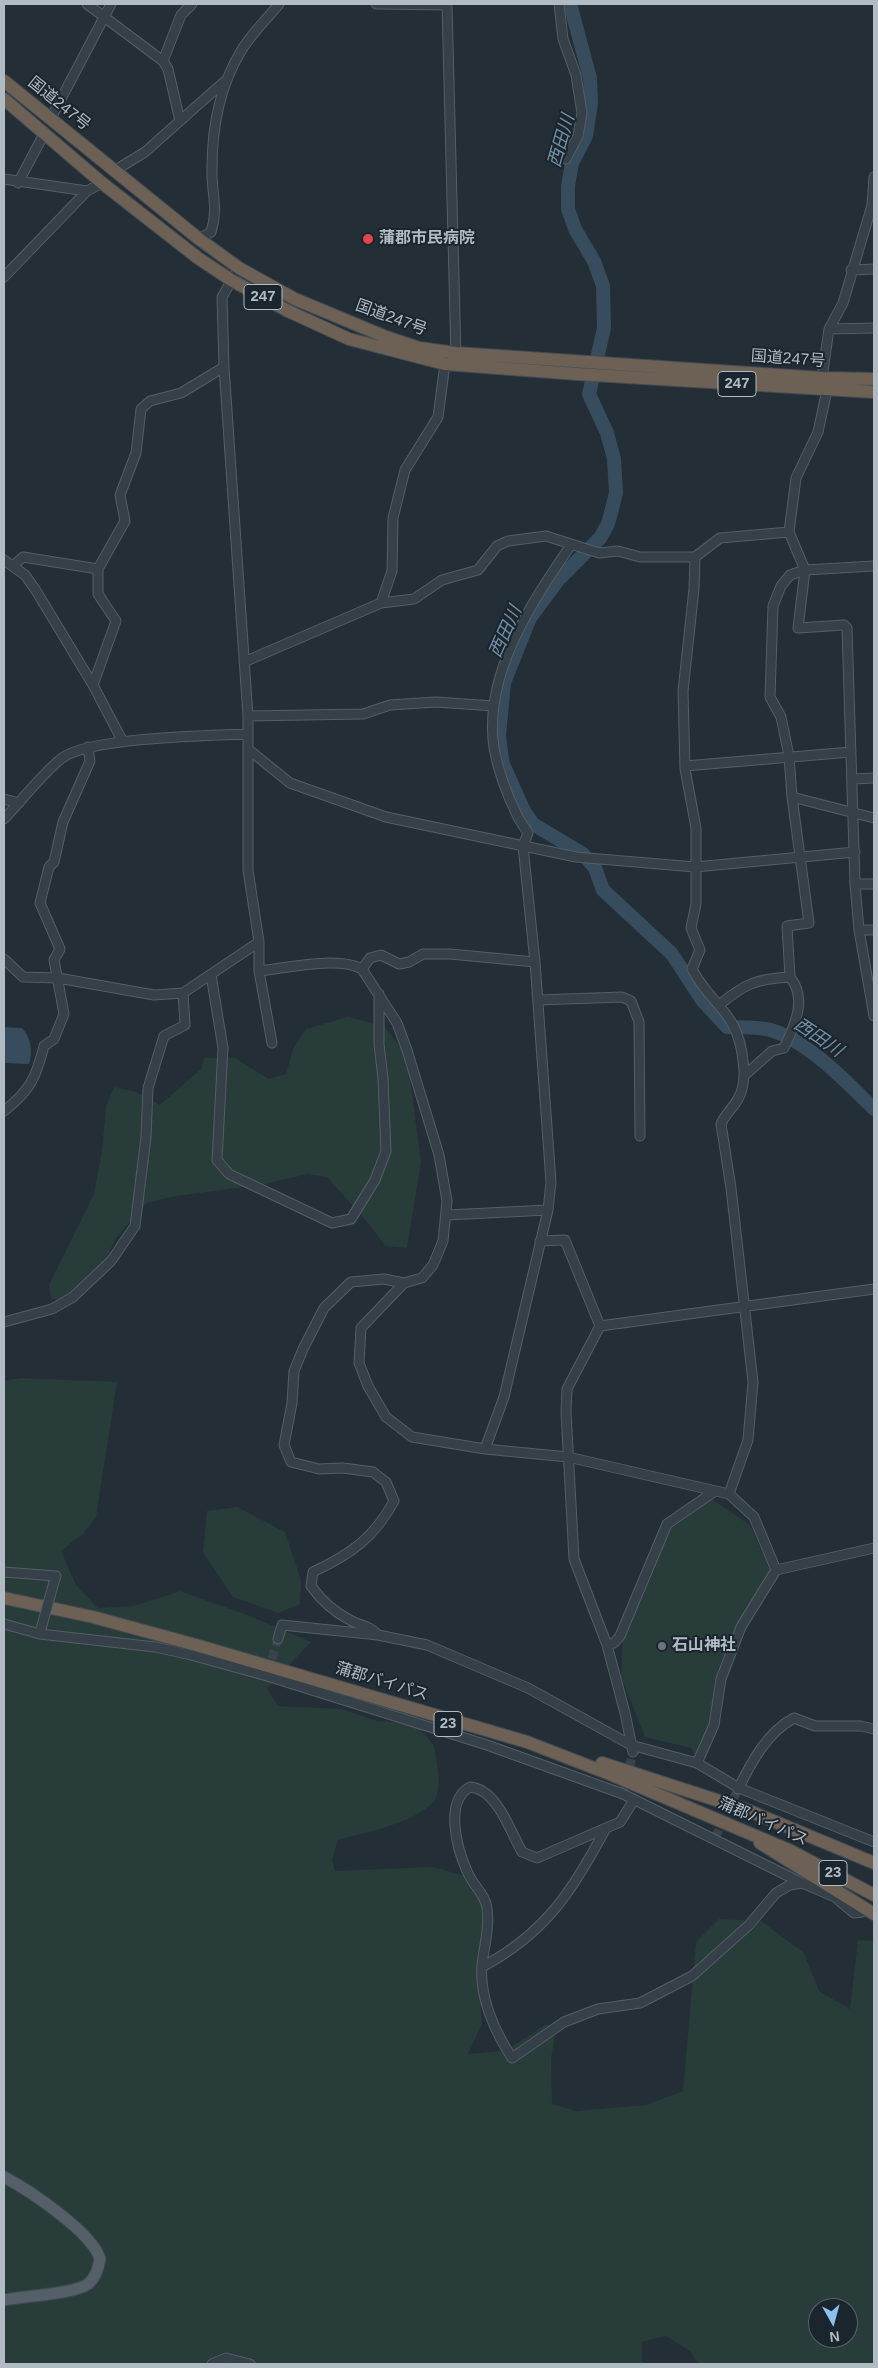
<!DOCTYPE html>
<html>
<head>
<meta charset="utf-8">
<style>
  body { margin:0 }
  #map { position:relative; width:878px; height:2368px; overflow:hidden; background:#232e37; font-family:Helvetica,sans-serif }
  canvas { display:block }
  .frame { position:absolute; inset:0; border:5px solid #b1bbc4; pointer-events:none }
  .north { position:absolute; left:808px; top:2298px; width:50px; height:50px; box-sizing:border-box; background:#1b252d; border:1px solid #576169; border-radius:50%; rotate:173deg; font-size:14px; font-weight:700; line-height:20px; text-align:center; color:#b1bbc4 }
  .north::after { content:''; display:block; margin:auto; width:18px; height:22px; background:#8bc0ef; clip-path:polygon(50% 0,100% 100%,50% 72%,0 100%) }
</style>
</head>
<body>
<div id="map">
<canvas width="878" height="2368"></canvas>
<div class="frame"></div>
<div class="north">N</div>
</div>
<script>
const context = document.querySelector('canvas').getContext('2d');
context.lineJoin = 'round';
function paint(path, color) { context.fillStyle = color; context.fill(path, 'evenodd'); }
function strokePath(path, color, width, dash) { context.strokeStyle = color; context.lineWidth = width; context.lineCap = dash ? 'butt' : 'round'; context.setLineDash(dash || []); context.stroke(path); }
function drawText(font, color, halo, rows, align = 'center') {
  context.font = font + ' Helvetica,"Noto Sans JP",sans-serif'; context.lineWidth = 4; context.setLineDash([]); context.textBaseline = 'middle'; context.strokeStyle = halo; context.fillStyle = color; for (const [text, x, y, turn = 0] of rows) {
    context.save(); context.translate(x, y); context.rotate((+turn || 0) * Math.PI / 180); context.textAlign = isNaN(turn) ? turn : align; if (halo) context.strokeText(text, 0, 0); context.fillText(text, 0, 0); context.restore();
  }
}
const green = new Path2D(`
  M348 1017 384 1026 407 1056 421 1162 407 1248 385 1246 369 1224 327 1177 308 1174 265 1184 170 1197 147 1203 117 1236 100 1271 74 1300 51 1299 49 1285 94 1194 102 1151 106 1106 114 1087 136 1092 160 1105 202 1068 204 1058H235L269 1079 286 1074 293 1049 306 1029Z
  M21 1378 117 1382 96 1517 84 1533 61 1551 76 1585 98 1608 134 1606 180 1591 250 1616 311 1642 267 1689 278 1706 341 1709 377 1721 413 1723C434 1744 435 1741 438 1772 439 1780 440 1794 434 1801 414 1824 366 1832 338 1840L332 1860 335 1871 432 1867 478 1879 484 1920 480 1994 482 2024 468 2054 505 2051 545 2025 557 2023 551 2059 552 2104 576 2111 646 2105 683 2091 696 1942 719 1919 761 1921 804 1953 819 1991 850 2009 858 1940 874 1941V2364H698L691 2352 666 2336 642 2342V2360L645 2364H4V1381ZM818 2308H848V2338H818Z
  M710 1498 750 1525 771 1572 736 1627 717 1678 710 1725 695 1755 691 1748 645 1737 621 1677 623 1639 669 1528Z
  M237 1507 285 1532 301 1580 300 1604 278 1613 233 1597 203 1552 207 1511Z`);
const water = new Path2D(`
  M4 1027 22 1028C31 1037 33 1052 29 1064L4 1063Z`);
const river = new Path2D(`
  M570 4 590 78 591 103 586 136 572 163 568 186V209L575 229 594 261 603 286 604 328 589 394 607 433 614 459 616 493 608 524 600 538 558 580 530 618 504 683 499 735 501 752 503 764 524 811 533 824 583 854 595 868 603 890 672 954 702 1000 727 1027C740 1027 753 1027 766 1029 803 1036 848 1083 874 1109`);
const minorTunnel = new Path2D(`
  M268 1672 278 1639
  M623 1794 633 1752
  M715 1838 738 1789`);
const minor = new Path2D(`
  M87 4 163 61 168 69 180 121
  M376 4 447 5
  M447 4 456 357
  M559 4 563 39 576 75 582 113 578 136 566 159
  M163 61 181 15 192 4
  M51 118 111 4
  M114 171 145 152 226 80
  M4 179 87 191
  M18 183 45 132
  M199 239 211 232C219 207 211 193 212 168 212 128 220 86 241 51 251 34 267 19 279 4
  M239 268 222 297 224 367 248 716V870L259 942V971L272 1043
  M851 270 874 269
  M4 277 87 191 102 183
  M829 329 874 328
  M822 378 829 329 843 303 872 205 874 177
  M789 532 805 570 798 628 844 625 847 628 855 884 859 930 874 1016
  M695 557 694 589 683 691 685 769 696 828V904L691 928 700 950 692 969C712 1007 738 1011 743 1061 745 1073 744 1088 738 1099 733 1108 725 1114 721 1124L731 1188 753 1382 748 1440 729 1494
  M4 560 25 575 35 589 93 685 123 742
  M14 565 23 557 98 569
  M381 603 392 571 393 518 405 470 438 417 445 364
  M244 662 381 603 414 599 442 580 478 570 497 546 508 541 546 536 599 553 618 551 640 557H695L720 538 789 532 796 478 818 432 827 390
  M93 685 116 621 98 594V569L125 521 120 495 136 453 141 409 150 401 181 393 224 367
  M248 716 363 714 390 705 436 702 494 706
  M248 749 290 783 386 817 576 857 695 867 855 852
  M685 766 851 752
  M852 779 874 778
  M792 797 874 818
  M4 799 19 803
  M4 819C21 801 43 773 62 758 91 737 208 736 248 734
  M855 884H874
  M859 930H874
  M4 959 23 977 58 978 154 995 183 993 259 942
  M362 969 370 958 381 955 399 964 409 962 423 954H450L535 962
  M259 971C287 968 338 956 362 969L397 1023 407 1050 439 1155 447 1201 443 1241 433 1265 422 1278 404 1283 361 1328 359 1363 368 1386 386 1417 412 1437 485 1449 568 1457 729 1494 754 1517 776 1570
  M211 975 223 1048 217 1160 229 1174 332 1223 351 1219 375 1180 386 1151 383 1079 379 1044V994
  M538 1000 622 997 631 1001 639 1022 640 1136
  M719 1005C746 983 756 979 790 977L787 926 809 923 792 797 789 756 781 717 770 697 773 606 781 586 790 575 805 570 874 566
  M745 1075 772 1051 784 1048C794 1027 808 999 790 977
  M4 1111C31 1090 36 1077 44 1046L54 1039 64 1014 54 960 60 949 40 903 49 867 54 862 63 822 90 761 88 747
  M447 1215 548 1210
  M540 1241 565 1240 600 1326 567 1389 566 1412 574 1559 607 1645 625 1713 633 1752
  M4 1322 52 1309 73 1297 111 1261 135 1226 146 1137 148 1088 164 1036 185 1025 183 993
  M600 1326 874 1289
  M485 1449 504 1397 548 1210 551 1182 535 962 523 846 528 833C525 827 520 822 518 817 508 797 498 770 494 748 483 674 532 602 571 545
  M4 1572 56 1576 54 1582
  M4 1624 40 1634 41 1629
  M40 1634 155 1647 191 1655 267 1676 487 1745 623 1794 802 1883
  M378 1635C371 1626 360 1626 350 1620 334 1612 321 1600 311 1586L313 1572C351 1554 374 1538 394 1501L386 1482 373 1472 343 1468 319 1469 291 1462 284 1445 292 1403 294 1371 303 1349 324 1308 351 1282 384 1279 404 1283
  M278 1639 282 1625 378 1635 427 1645 528 1688 631 1745 697 1763 714 1725 721 1679 741 1627 776 1570 874 1548
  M607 1645 614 1643 620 1636 667 1524 715 1491
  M697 1763 739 1788 874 1842
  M738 1789C751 1763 767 1732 794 1718L815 1726H861L874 1729
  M634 1800 620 1822 537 1858 522 1852C510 1831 497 1789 470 1787 444 1801 457 1849 467 1871 472 1885 485 1893 487 1908 490 1927 484 1946 482 1965 479 1997 495 2032 512 2058L564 2022 598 2009 640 2003 692 1976 749 1925 776 1893 790 1885 802 1883 835 1897 854 1913 862 1912
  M482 1967C546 1933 573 1890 606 1828
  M212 2364 226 2358 250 2364`);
const major = new Path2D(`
  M4 2177C29 2190 93 2233 100 2259 98 2269 96 2277 88 2284 75 2294 23 2296 4 2300`);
const highway = new Path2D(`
  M4 81 199 239 239 268 295 299 386 337 419 348 456 353 822 378 874 379
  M4 99 102 183 198 258 231 280 288 311 349 339 445 364 577 374 874 392
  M4 1598 93 1617 196 1645 527 1742 612 1775 791 1851 874 1895
  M602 1763 747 1810 874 1863
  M760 1843 874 1914`);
const minorBridge = new Path2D(`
  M41 1629 54 1582`);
const markers = [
  [368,239,6,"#e0444e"],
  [662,1646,5,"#6b7280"]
];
const shields = [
  [263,297,38],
  [737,384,38],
  [448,1724,28],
  [833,1873,28]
];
const shieldNames = [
  ["247",263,297],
  ["247",737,384],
  ["23",448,1724],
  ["23",833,1873]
];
const streetNames = [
  ["国道247号",59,104,39],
  ["国道247号",391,318,20],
  ["国道247号",788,359,4],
  ["蒲郡バイパス",382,1682,17],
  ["蒲郡バイパス",763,1822,24]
];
const poiNames = [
  ["蒲郡市民病院",379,239],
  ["石山神社",672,1646]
];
const waterNames = [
  ["西田川",562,141,-74],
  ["西田川",506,632,-66],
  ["西田川",818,1038,34]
];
paint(green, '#283c3a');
paint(water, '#374d5d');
strokePath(river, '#374d5d', 14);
strokePath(minorTunnel, '#38434c', 9, [9, 4.5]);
strokePath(minor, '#545e66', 11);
strokePath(major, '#3f4951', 13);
strokePath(highway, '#414b53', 14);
strokePath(minor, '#364048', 9);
strokePath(major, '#545f68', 11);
strokePath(highway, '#6d6054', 12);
strokePath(minorBridge, '#545e66', 11, []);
strokePath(minorBridge, '#364048', 9);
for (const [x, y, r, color] of markers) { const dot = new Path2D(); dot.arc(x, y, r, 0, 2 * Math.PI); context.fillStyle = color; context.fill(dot); strokePath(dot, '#1b252d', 2); }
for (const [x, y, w] of shields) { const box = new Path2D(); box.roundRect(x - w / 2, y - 12.5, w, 25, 4); context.fillStyle = '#1b252d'; context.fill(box); strokePath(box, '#b1bbc4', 1); }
drawText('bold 15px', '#b1bbc4', null, shieldNames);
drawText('16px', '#b1bbc4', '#1b252d', streetNames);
drawText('bold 16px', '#b1bbc4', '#1b252d', poiNames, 'left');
drawText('italic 18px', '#7390a6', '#1b252d', waterNames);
</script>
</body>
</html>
